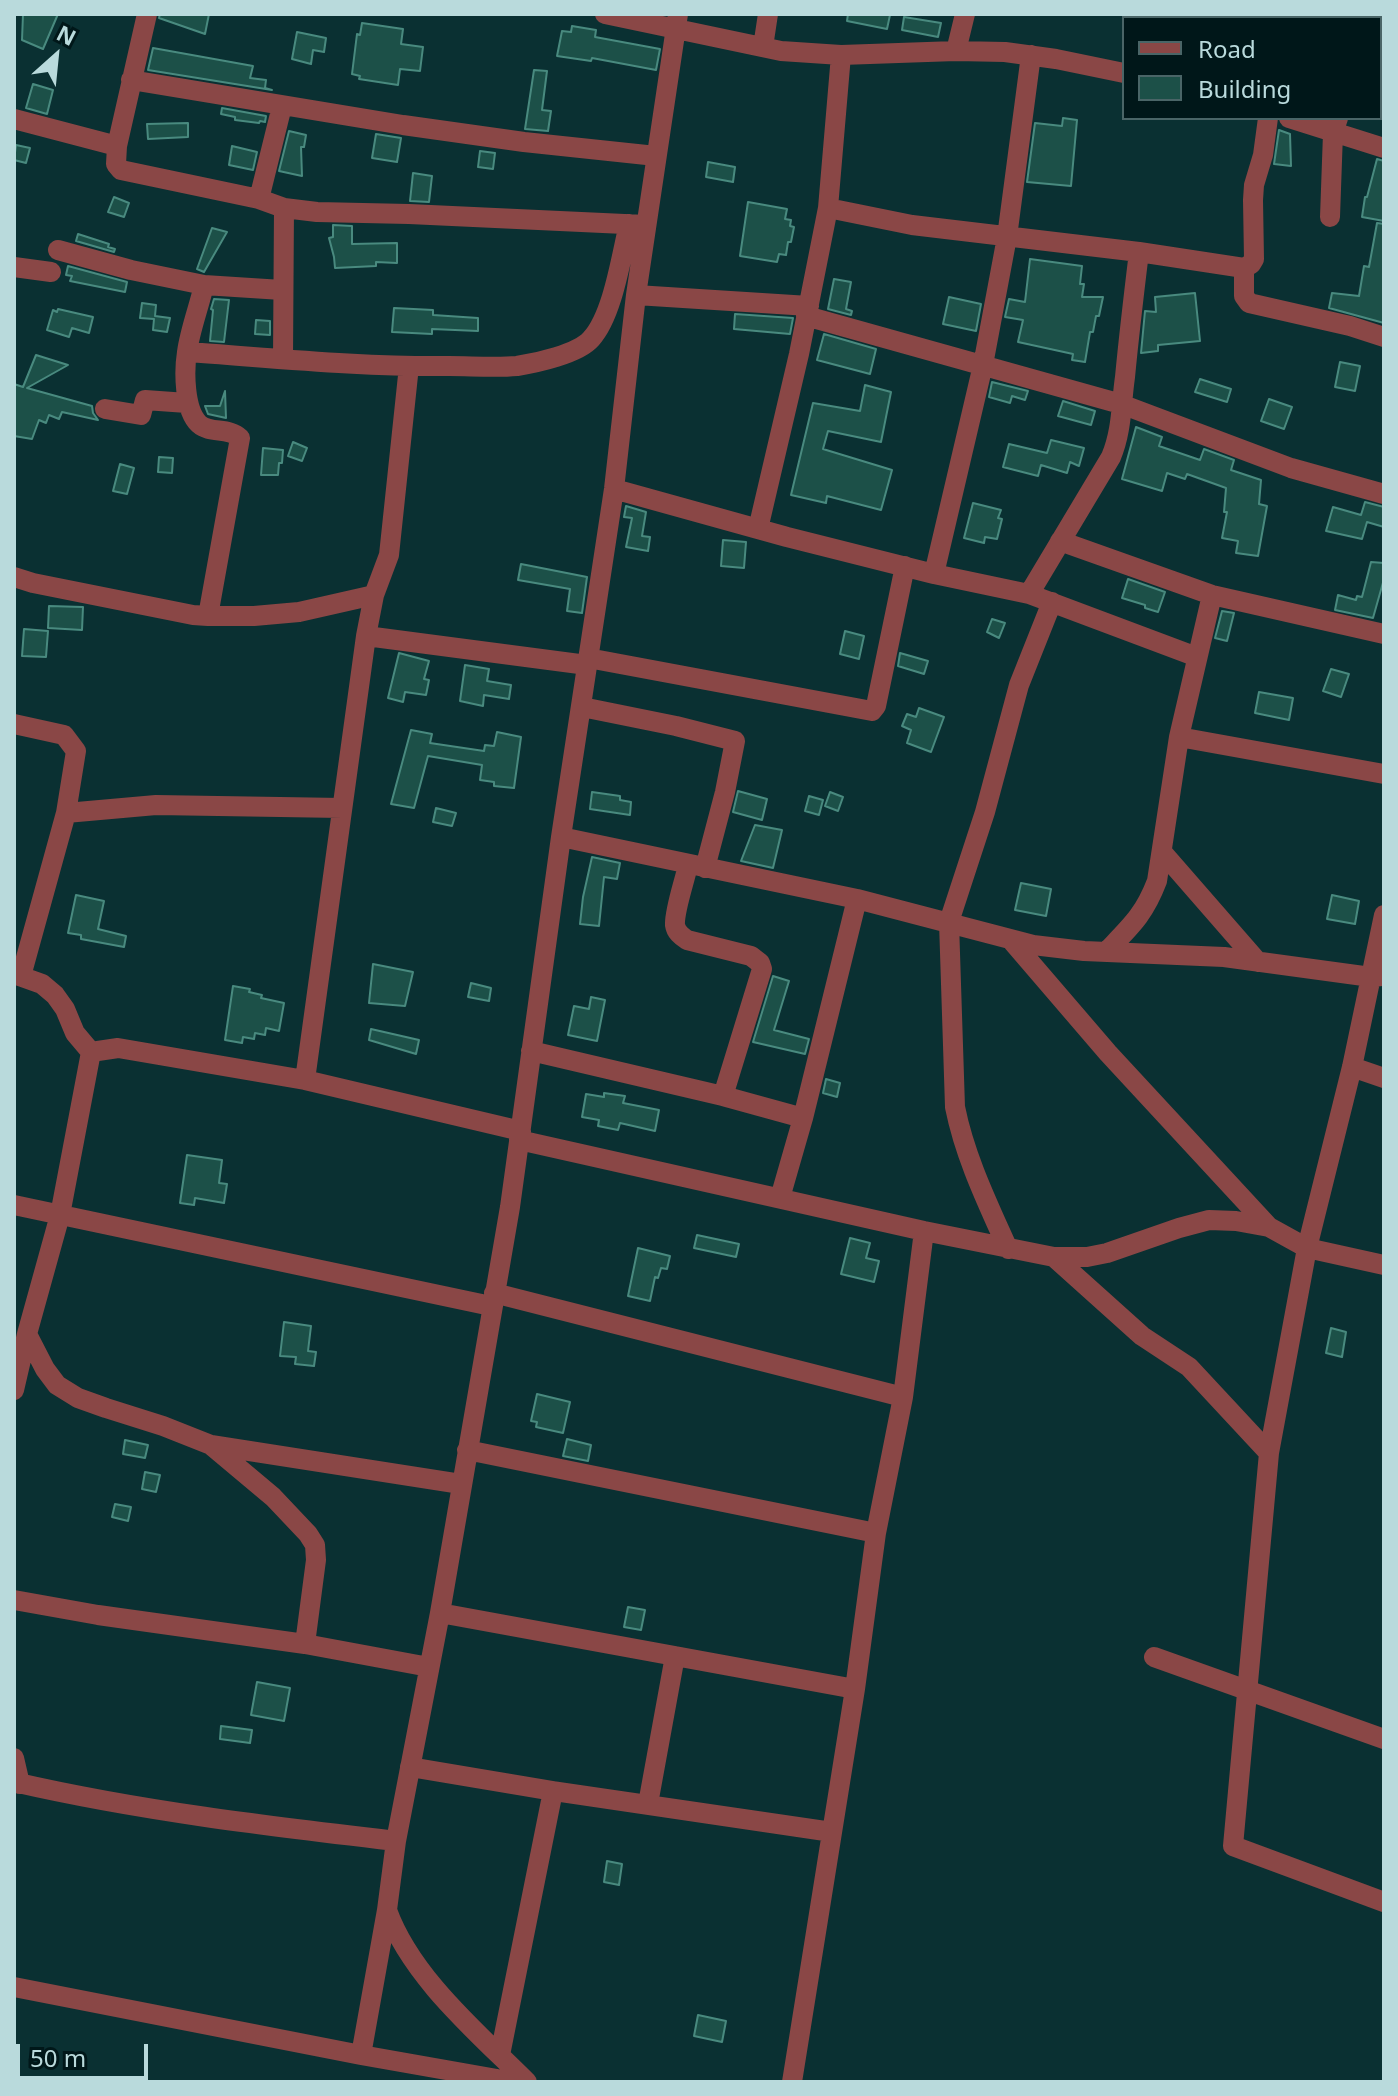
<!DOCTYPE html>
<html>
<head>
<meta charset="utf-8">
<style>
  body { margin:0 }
  #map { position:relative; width:1398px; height:2096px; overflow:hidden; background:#0a3032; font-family:"Noto Sans",sans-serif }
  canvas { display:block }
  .frame { position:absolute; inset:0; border:16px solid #b9dadc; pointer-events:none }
  .legend { position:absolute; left:1122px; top:16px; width:260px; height:104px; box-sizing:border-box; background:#001719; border:2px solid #4a6567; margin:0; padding:10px 14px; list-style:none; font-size:24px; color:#b9dadc }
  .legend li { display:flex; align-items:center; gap:16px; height:40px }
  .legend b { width:40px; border:2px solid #4a6567 }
  .north { position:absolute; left:16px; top:16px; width:80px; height:80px; -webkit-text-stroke:6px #001719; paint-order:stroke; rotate:27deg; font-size:22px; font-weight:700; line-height:32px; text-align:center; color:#b9dadc }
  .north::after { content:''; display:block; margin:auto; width:28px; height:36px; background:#b9dadc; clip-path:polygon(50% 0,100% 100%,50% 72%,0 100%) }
  .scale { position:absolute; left:16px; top:2044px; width:132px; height:36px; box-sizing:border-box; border:4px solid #b9dadc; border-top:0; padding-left:10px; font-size:24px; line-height:28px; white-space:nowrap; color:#b9dadc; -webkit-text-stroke:6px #001719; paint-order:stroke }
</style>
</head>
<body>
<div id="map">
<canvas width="1398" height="2096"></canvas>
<div class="frame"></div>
<ul class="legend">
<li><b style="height:10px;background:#8a4746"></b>Road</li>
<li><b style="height:22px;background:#1c5048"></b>Building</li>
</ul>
<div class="north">N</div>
<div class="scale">50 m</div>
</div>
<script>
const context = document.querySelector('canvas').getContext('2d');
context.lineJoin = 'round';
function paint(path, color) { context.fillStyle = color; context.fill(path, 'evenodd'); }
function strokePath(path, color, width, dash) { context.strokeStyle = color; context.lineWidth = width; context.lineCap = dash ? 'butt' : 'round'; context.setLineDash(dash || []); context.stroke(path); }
const building = new Path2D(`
  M23 14H58L43 49 22 40Z
  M160 14H209L205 34 159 18Z
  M848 14 890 15 887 29 847 21Z
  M904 17 941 23 938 37 902 30Z
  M362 23 403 29 401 44 423 47 420 71 400 69 398 85 359 79 360 76 352 74 357 34 360 35Z
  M572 26 596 30 595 37 660 49 656 70 592 58 591 61 557 56 562 31 571 32Z
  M297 32 326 38 324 52 313 50 311 64 292 59Z
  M153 48 253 66 250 78 266 80 265 88 272 90 148 70Z
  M534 70 547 71 542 110 551 111 548 131 525 129Z
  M33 84 53 90 47 114 26 108Z
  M222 108 266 116 265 122 260 121 259 123 235 120V117L221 114Z
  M1063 118 1077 120 1071 186 1027 182 1035 123 1062 126Z
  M188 123V137L148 139 147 124Z
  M1279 130 1290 134 1291 166 1274 164Z
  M289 131 306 135 304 147H301L302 176 279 171Z
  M376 134 401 138 397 162 372 158Z
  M16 145 30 148 26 163 14 160Z
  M232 146 257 152 253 170 229 165Z
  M480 151 495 153 493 169 478 167Z
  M1377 159 1384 161V221L1362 217 1365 197H1367Z
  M708 162 735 167 733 182 706 177Z
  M413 173 432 176 429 202 410 201Z
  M114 197 129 203 124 217 108 212Z
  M748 202 787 209 785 219 791 220 790 226 794 227 791 242H788L786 255 779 254 777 262 740 256Z
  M1377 223 1384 224V323L1329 308 1332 293 1359 296 1364 266 1369 267Z
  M333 225 352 226V244L397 243V263L376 262V266L335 268 334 257 329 238 333 237Z
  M212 228 227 232 204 272 197 269Z
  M78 234 109 244 108 247 115 249 114 252 76 241Z
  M1030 259 1082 266 1080 284H1084L1082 297H1103L1099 316H1096L1093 332H1090L1085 362 1072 360 1073 354 1018 342 1023 320 1005 317 1009 299 1025 302Z
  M68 266 127 282 125 292 70 281 72 276 66 275Z
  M834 279 851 282 846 309 852 311 851 315 828 309Z
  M1195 293 1200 341 1158 345V351L1141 353 1145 311 1156 312 1155 297Z
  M949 297 981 304 976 331 943 324Z
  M214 299 229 300 224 342 210 341 213 310 211 309Z
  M142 303 156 305 155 316 170 318 167 332 153 330 154 319 140 318Z
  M394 308 433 310V315L478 318V331L432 329V334L392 332Z
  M58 309 93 317 89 333 72 328 69 337 47 330 53 310 57 312Z
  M735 314 793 318 790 334 734 329Z
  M256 320 270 321V335L255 334Z
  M824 334 876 349 870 374 817 360Z
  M36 355 68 365 27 388 92 406 93 413 98 420 62 412 59 419 49 415 46 423 39 420 32 439 14 436V384L23 387Z
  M1340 362 1360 366 1355 391 1335 387Z
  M1200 379 1231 389 1227 402 1195 392Z
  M992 382 1028 391 1025 400 1012 396 1010 403 989 397Z
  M865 385 891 392 881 442 828 431 823 449 892 470 881 510 827 496 826 503 791 495 813 403 860 411Z
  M225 391 226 418 208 414 205 406H220Z
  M1269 399 1292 407 1284 429 1261 421Z
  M1063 401 1095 411 1091 425 1058 416Z
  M1136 427 1162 437 1159 446 1200 460 1204 449 1234 460 1231 470 1261 480 1259 504 1267 506 1258 556 1236 553 1238 541 1222 538 1227 512H1224L1226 488 1187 474 1185 479 1167 473 1162 491 1122 479Z
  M1051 440 1084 448 1079 466 1070 462 1067 473 1041 465 1038 476 1003 467 1009 444 1047 453Z
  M293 442 307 448 302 461 288 456Z
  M263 448 283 450 282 463H279L278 475H261Z
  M159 457 173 458 172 473 158 472Z
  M120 464 134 468 127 494 113 491Z
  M1365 502 1384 507V527L1367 522 1362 539 1326 531 1333 507 1361 515Z
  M973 503 1001 510 998 518 1002 519 997 539 985 537 984 543 964 538Z
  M626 506 646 512 642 536 650 537 648 551 626 547 632 518 624 517Z
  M723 540 746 542 744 568 721 566Z
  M1371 562 1384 563V579L1373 618 1335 610 1338 595 1356 600 1357 596 1362 597Z
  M521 564 587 577 582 613 567 611 570 589 518 580Z
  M1128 579 1165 592 1158 612 1145 608V605L1122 598Z
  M49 606 83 607 82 630 48 628Z
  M1222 611 1234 613 1227 641 1215 638Z
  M992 619 1005 623 999 638 987 632Z
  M24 629 48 631 46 657 22 656Z
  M845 631 864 636 859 659 840 654Z
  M399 653 429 661 424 679 429 680 426 695 405 692 403 702 388 698Z
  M900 653 928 661 924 674 898 666Z
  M465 665 489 669 487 681 511 685 509 699 484 695 483 706 460 701Z
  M1331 669 1349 674 1341 697 1323 691Z
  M1259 692 1293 698 1289 720 1255 713Z
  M919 708 944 717 931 752 907 743 911 730 902 726 907 714 916 717Z
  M411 730 432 734 430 743 484 751 485 745 494 746 497 732 521 737 514 788 494 786V782L480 780 482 765 428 756 414 808 391 804Z
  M738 791 767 799 762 820 733 812Z
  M592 792 620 796V800L631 802 630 815 590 809Z
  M830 792 843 797 838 811 825 806Z
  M809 796 823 800 819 815 805 811Z
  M436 808 456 813 452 826 433 822Z
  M755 825 782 830 773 868 741 861Z
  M592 857 620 863 617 879 604 877 599 926 580 924 583 897Z
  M1021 883 1051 889 1046 916 1015 910Z
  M76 895 104 901 98 929 126 936 124 947 81 939V935L68 933Z
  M1332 895 1359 901 1355 924 1327 919Z
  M373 964 413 972 405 1006 369 1003Z
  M773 976 789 981 774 1030 809 1039 805 1054 753 1042Z
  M471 983 491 988 489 1001 468 997Z
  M233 986 250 989 249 992 262 995 261 998 284 1003 279 1031 266 1028 265 1035 255 1033 254 1039 243 1037 242 1043 225 1040Z
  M591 997 605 1000 597 1041 568 1035 574 1006 589 1009Z
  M371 1029 419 1040 416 1054 369 1040Z
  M826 1079 840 1083 837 1097 823 1093Z
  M604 1093 625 1096 623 1103 659 1110 655 1131 620 1123 618 1130 598 1126 599 1120 582 1117 586 1094 604 1097Z
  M187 1155 222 1160 219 1183 227 1184 224 1203 195 1198 194 1205 180 1203Z
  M697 1235 739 1244 736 1257 694 1248Z
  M850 1238 870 1243 866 1258 879 1261 874 1282 841 1274Z
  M638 1248 670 1256 667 1269 661 1268 658 1278 655 1277 650 1301 628 1296Z
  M284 1322 311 1326 308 1351 316 1352 314 1366 295 1364 296 1357 280 1356Z
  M1331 1328 1346 1332 1342 1357 1326 1353Z
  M537 1394 570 1402 563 1433 536 1427 537 1422 531 1421Z
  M567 1439 591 1445 588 1461 563 1456Z
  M125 1440 148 1445 145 1458 123 1454Z
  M145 1472 160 1475 156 1492 142 1489Z
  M115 1504 131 1507 128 1521 112 1517Z
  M628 1607 645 1610 641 1630 624 1627Z
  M257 1682 290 1688 284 1721 251 1715Z
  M221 1726 252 1730 250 1743 220 1739Z
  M607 1861 622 1864 619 1885 604 1882Z
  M698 2015 726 2021 722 2042 694 2036Z`);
const street = new Path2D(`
  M147 14 117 146 116 164 121 170 259 199 284 208 317 212 409 214 646 225
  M605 14 781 51 841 55 956 51 1005 52 1056 59 1124 73
  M1243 18 1244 14
  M1368 18 1369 14
  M763 47 768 14
  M956 51 965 14
  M131 80 403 125 524 142 656 156
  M1289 118 1384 148
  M14 119 117 146
  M259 199 282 106
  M828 208 912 225 1139 252 1244 268
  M1330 217 1333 133 1338 118
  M58 250 131 270 204 285 282 290
  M14 267 51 272
  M1244 268V296L1249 303 1350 326 1384 337
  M1244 268 1251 264 1254 259 1253 200 1254 185 1263 155 1268 118
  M204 285C199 307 190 330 187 352 184 371 184 410 199 424 210 434 229 427 240 438L208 616
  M636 295 809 306
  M806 316 1121 404 1291 468 1384 494
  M187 352C274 358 362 367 449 366 471 366 495 368 517 366 536 363 578 354 591 339 613 315 621 257 629 224
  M283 359 284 208
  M105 409 141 415 145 400 187 403
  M614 489 787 537 934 574 1029 594 1197 657
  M758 529 799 354 828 208 841 55
  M1060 541 1212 595 1384 634
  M934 574 983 365 1007 237 1031 55
  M14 577 33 583 193 615 208 616H254L299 612 374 595
  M1029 594 1111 457C1122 431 1121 405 1125 377 1129 335 1134 293 1139 252
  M366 636 587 665
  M588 658 872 711 876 706 905 566
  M582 707 676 726 735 741 725 792 705 868
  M14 724 64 735 76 751 66 813 21 976
  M1179 737 1384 774
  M66 813 156 805 342 808
  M561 837 857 899 1033 945 1084 951 1224 957 1371 977 1382 976
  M1163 853 1258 962
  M688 865C685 880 674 911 675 925 676 932 681 936 687 940L751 956 760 963 762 969 723 1096
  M1384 915 1352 1067 1307 1248 1269 1453 1233 1846 1384 1902
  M1011 940 1108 1053 1269 1227
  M1106 952C1131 926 1144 915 1157 881L1179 737 1212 595
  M14 974 42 984 55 995 65 1009 75 1033 91 1052 60 1215 27 1334 14 1390
  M531 1051 723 1096 803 1118
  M91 1052 118 1048 305 1080 521 1131
  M1352 1067 1384 1078
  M305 1080 366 636 374 595 389 555 409 366
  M519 1140 924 1231 1054 1257H1087L1107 1253 1179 1228 1209 1220 1236 1221 1269 1227 1307 1248 1384 1265
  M780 1198 803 1118 857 899
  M14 1205 491 1306
  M1008 1249C987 1202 965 1157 955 1107L949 922 985 812 1019 685 1052 602
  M1054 1257 1142 1336 1189 1367 1269 1453
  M494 1293 903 1397
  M27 1334 45 1369 57 1385 78 1398 106 1408 163 1426 211 1445 461 1484
  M211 1445 273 1497 308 1534 315 1545 316 1560 305 1644
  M467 1450 876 1533
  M14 1600 98 1615 305 1644 429 1667
  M440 1613 855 1689
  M1154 1657 1384 1739
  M14 1758 20 1784
  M410 1767 553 1791 832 1832
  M14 1782C140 1811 268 1826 396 1841
  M648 1804 675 1656
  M387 1910C411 1977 478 2033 527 2082
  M14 1987 361 2055 514 2082
  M361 2055 387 1910 396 1841 440 1613 510 1207 561 837 614 489 636 295 678 14
  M500 2055 553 1791
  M792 2082 855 1689 876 1533 903 1397 924 1231`);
paint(building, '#1c5048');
strokePath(building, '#498a7f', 2);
strokePath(street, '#8a4746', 20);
</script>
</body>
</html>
